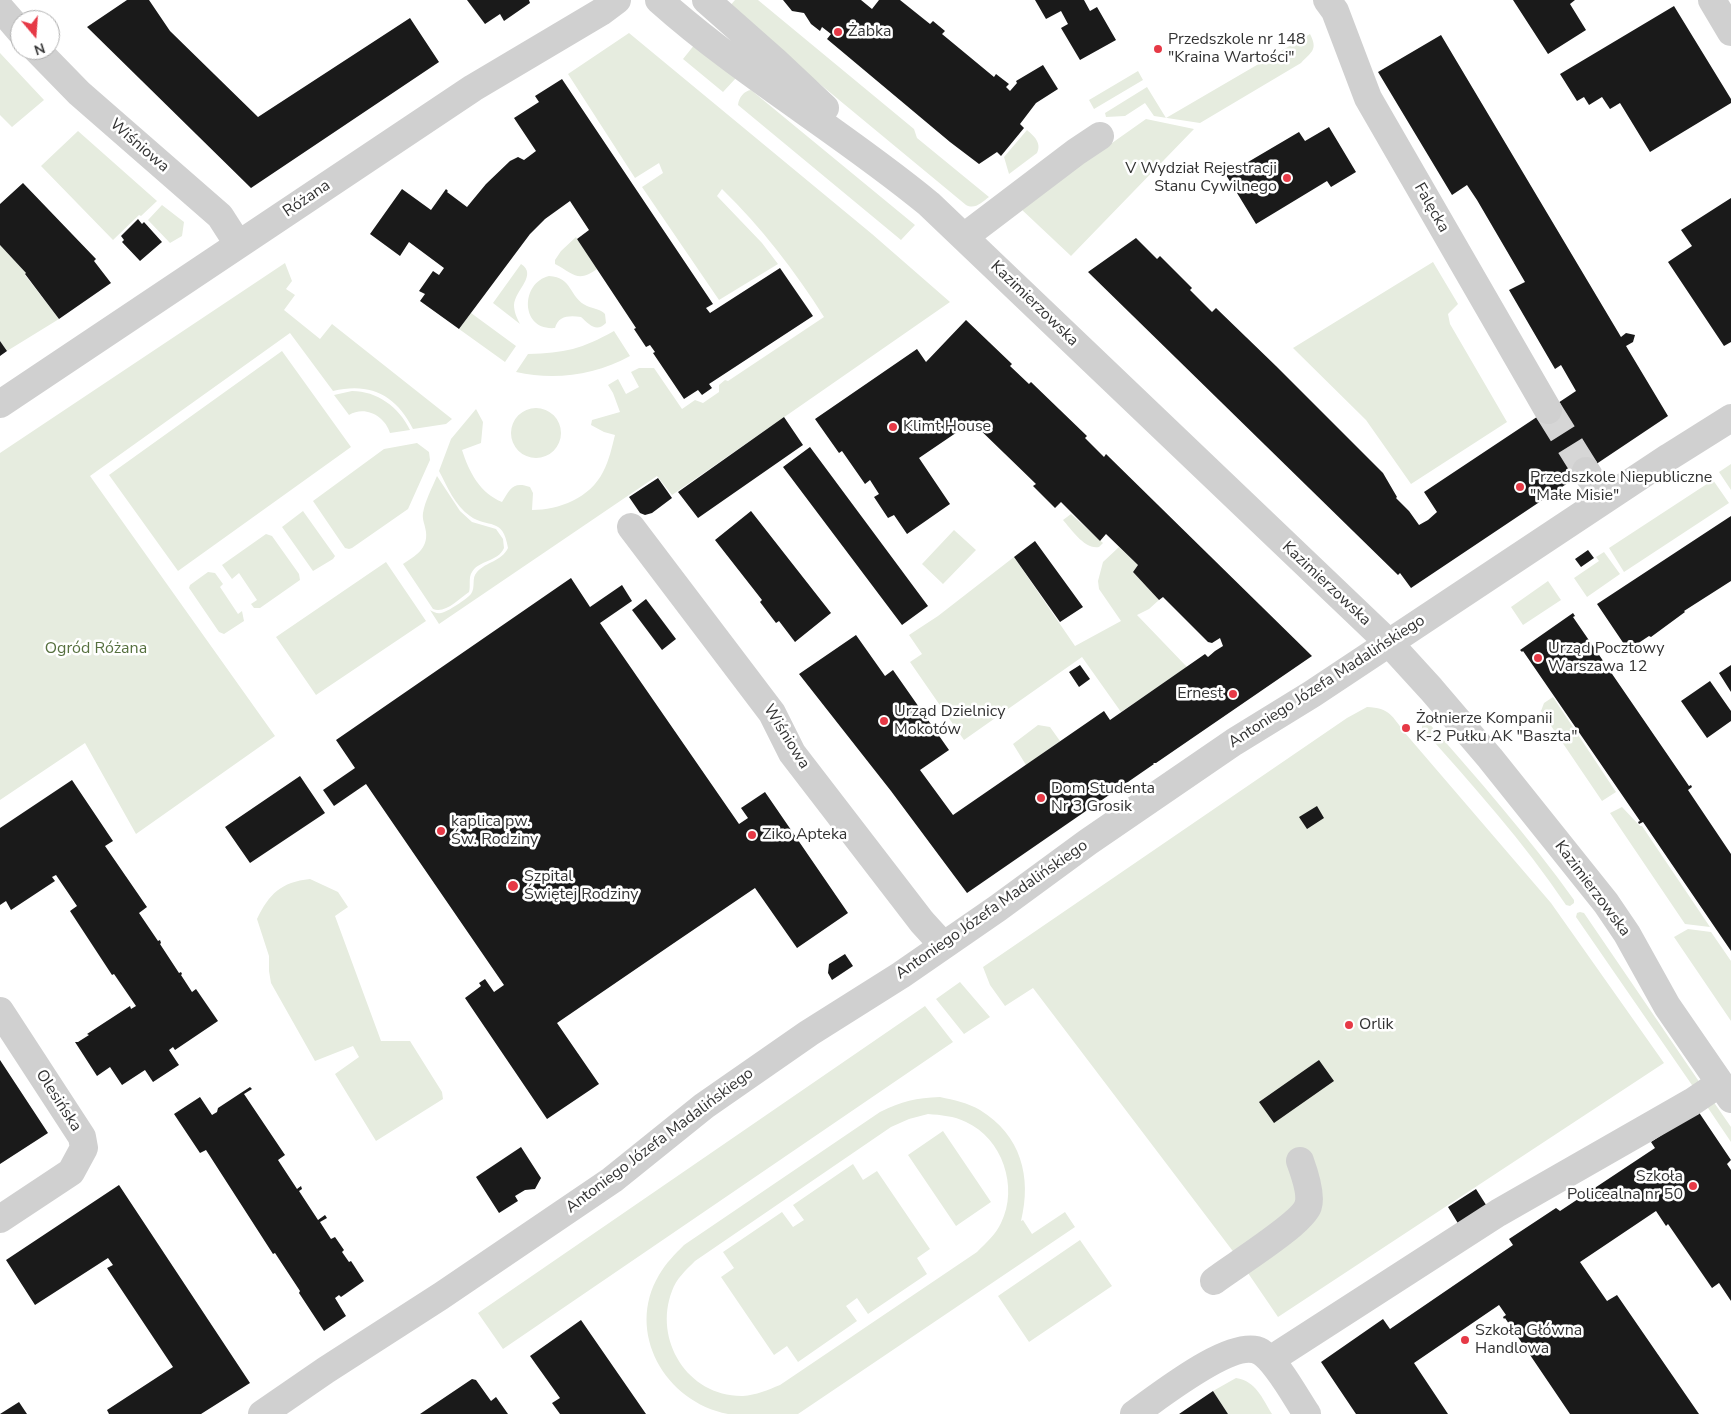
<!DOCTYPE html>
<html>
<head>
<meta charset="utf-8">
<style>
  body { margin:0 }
  #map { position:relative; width:1731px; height:1414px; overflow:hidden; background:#fff; font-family:"Nunito Sans",sans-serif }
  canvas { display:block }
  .north { position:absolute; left:10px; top:10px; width:50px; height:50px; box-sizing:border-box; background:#fff; border:1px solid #adadad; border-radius:50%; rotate:162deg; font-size:14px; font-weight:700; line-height:20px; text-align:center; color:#333 }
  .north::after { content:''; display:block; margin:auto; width:18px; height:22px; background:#e63946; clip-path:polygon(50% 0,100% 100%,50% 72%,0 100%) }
</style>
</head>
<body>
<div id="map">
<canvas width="1731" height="1414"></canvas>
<div class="north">N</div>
</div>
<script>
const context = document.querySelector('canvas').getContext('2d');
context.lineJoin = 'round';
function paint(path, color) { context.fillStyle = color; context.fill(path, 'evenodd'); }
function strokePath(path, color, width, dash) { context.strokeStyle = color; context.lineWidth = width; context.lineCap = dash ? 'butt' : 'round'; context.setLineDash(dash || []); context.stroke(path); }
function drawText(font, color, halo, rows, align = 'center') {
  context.font = font + ' "Nunito Sans",sans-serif'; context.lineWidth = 5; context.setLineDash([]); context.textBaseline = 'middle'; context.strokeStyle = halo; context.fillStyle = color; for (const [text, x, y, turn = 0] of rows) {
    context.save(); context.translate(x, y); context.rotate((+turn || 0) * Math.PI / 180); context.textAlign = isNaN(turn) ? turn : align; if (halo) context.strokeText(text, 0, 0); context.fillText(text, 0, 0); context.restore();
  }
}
const green = new Path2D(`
  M735 0H758L914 129 917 138 989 197C982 202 975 210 966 205L728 8Z
  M629 33 872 234 950 302 672 495 657 476 439 624 430 610C434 612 437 614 441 613 446 613 468 598 471 594 476 587 471 578 477 572 487 561 501 562 508 548 503 516 488 529 470 516 455 506 447 486 439 471L451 439 476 409 483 422 481 443 462 450C469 472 480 493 502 502 510 489 513 481 530 487L533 493 532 510C559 510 590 498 603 472 609 461 612 447 615 435L604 432 591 425 592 420 620 412 613 393 608 385 618 379 626 394 639 387 631 372 639 368H654L682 409 695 400 703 403 719 392V385L725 380 728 381 824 317C795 271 761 227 722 189L717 196 762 243 778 264 719 300 642 187 663 173 659 163 635 178 568 74Z
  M1310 34C1318 50 1312 51 1301 63L1200 123 1154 116 1145 103 1125 116 1106 117 1105 113 1147 87 1166 118Z
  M695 44 736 78 723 92 683 59Z
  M0 53 44 100 12 127 0 115Z
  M1138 71 1143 80 1094 109 1089 100Z
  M751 90 915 225 901 240 738 105C739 97 744 91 751 90Z
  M1146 119 1194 129 1071 256 1020 208Z
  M1027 130C1034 136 1042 143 1037 153L1009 174 1004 157Z
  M78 131 157 201 141 216 139 215 113 240 41 166Z
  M162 205 184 222 182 236 170 243 148 220Z
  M576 237 597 269C578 283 574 274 555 264V260L561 251Z
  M0 245 26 273 25 275 59 319 7 351 0 341Z
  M1433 262 1458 304 1448 314 1450 324 1507 422 1411 484 1366 420 1293 348Z
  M285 263 292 281 286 289 295 295 284 310 320 339 332 324 452 419 446 424 413 429C396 395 370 382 333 391L290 333 90 476 275 736 136 834 85 743 0 800V453Z
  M521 264C538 275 515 290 514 305 514 312 517 318 520 324L493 303Z
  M549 276C573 277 569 298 587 306 594 309 600 309 605 314L606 323C596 333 589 324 581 317 569 315 558 316 555 328 520 331 520 283 549 276Z
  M471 313 516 346 505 362 459 329Z
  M614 331 630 356C595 375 555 381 516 372L528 354C565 353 582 349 614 331Z
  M282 351 351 447 178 571 109 475Z
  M352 391C377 391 399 407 410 430L390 433C385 416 365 405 349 415L334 395Z
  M511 433a25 25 0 1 1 50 0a25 25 0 1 1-50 0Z
  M417 443 429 452 430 460 408 509 352 548 349 549 345 548 313 501 384 449Z
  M1731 464V490L1719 472Z
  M437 476 460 511 472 522 496 529 503 539 504 548C498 562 479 560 472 572 468 578 471 586 469 592 459 599 445 614 433 609L403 564C415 556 428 549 426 532 425 524 422 520 423 513 425 501 432 488 437 476Z
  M1713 480 1729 503 1624 572 1609 548Z
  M303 511 335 556 333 559 313 571 282 527Z
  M1071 514 1103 543 1099 547C1085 550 1071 529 1063 520Z
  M954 530 976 550 943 584 922 564Z
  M266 534 272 536 299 574 300 580 260 608H254L251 604 257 600 239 573 232 579 222 565Z
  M1119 547 1138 565 1133 572 1159 600 1149 609 1137 615 1187 667 1121 712 1082 657 964 740 910 662 922 654 909 635 938 616 1014 557 1075 646 1121 621 1099 589 1098 581 1103 562Z
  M1604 552 1620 574 1587 597 1574 578 1599 561 1596 557Z
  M386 562 426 621 316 695 276 637Z
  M208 572 215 573 223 584 220 587 238 614 242 611 244 621 224 634 219 632 189 588 190 585Z
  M1548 581 1561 600 1523 625 1511 607Z
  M1553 697 1616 792 1602 801 1541 711 1544 703Z
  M1367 707C1390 708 1392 716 1405 733L1551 903 1664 1063 1278 1317 1235 1254 1033 988 1005 1006 990 985 983 967 1347 718Z
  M1426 720C1477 778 1529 837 1574 900V903L1570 906 1566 905C1524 842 1472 785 1422 728V723Z
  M1038 725 1050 727 1060 741 1026 765 1013 744Z
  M1622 807 1640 826H1642L1710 927 1685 924 1610 813Z
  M310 879 338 892 348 907 335 916 381 1041H410L442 1092 443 1099 376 1141 335 1074 359 1057 353 1046 315 1061 271 983 269 971V956L257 919C269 894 281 882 310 879Z
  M1580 912 1584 913 1700 1083 1694 1088 1576 917 1577 913Z
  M1688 929 1711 932 1731 961V1021L1674 937Z
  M960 982 990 1017 964 1034 936 999Z
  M925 1006 953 1042 503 1349 478 1313Z
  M940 1097C954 1100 968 1103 980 1110 1021 1135 1032 1177 1021 1221L1023 1220 1032 1234 1065 1212 1075 1227 798 1414H728C665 1402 625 1332 659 1275 666 1263 675 1254 684 1245L880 1112C902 1101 916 1098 940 1097ZM928 1114C941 1115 954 1116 966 1122 1002 1138 1019 1187 1001 1223 996 1234 986 1243 977 1252L780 1385C768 1390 756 1395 743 1396 688 1397 653 1340 672 1291 676 1279 686 1270 695 1261L891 1127 909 1119Z
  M1713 1101 1731 1127V1142L1706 1105Z
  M943 1131 991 1202 956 1226 908 1155Z
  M853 1164 863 1180 877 1171 930 1249 917 1258 927 1274 868 1314 857 1298 846 1306 857 1321 798 1362 787 1346 774 1355 721 1277 734 1268 723 1252 782 1212 793 1227 804 1220 793 1205Z
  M1080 1240 1112 1286 1029 1342 998 1296Z
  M1236 1378C1256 1381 1262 1398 1272 1414H1228L1213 1391Z`);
const building = new Path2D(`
  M127 0H149L170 31 258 117 410 18 439 62 251 188 87 27Z
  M467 0H529L530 3 504 21 500 14 485 24Z
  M783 0H861L872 9 879 0H900L930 24 933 21 945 31 942 34 994 77 996 74 1009 84 1006 87 1010 91 1017 83 1016 81 1043 65 1058 89 1036 103 1020 124 1024 128 1001 156 997 152 979 164 950 142 827 39 831 34 822 27 820 31 811 24 804 13 792 11Z
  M1035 0H1084L1090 11 1097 7 1116 40 1080 60 1061 28 1068 24 1061 11 1046 19Z
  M1513 0H1575L1570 4 1586 30 1548 54Z
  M1674 6 1731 99V103L1650 152 1620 103 1610 109 1602 97 1589 105 1584 97 1577 101 1560 74Z
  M1441 35 1621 337 1626 333 1635 335 1633 342 1626 346 1668 416 1411 588 1400 573 1398 575 1088 272 1136 238 1157 259 1160 256 1192 288 1190 290 1212 312 1216 308 1276 366 1383 473 1397 497 1396 498 1409 511 1419 525 1428 520 1437 512 1424 492 1576 391 1561 365 1555 369 1509 290 1525 282 1477 200 1467 185 1452 195 1378 72Z
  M562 79 713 304 706 308 710 313 780 268 813 316 709 384 712 388 702 395 698 390 684 399 653 353 655 352 650 345 646 347 634 329 636 328 577 239 589 230 570 201 545 219 530 234 459 329 420 301 425 294 419 291 433 271 439 275 444 268 409 242 400 256 370 234 402 189 431 210 446 189 448 191 447 192 467 207 486 184 510 161 518 157 524 160 536 151 514 118 539 102 535 96Z
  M1329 127 1356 172 1331 187 1327 181 1256 224 1226 175 1299 132 1305 141Z
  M23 183 96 259 94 261 111 283 59 319 25 274 26 273 0 245V204Z
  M1731 198V342L1724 346 1668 262 1692 246 1681 230Z
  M138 219 142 224 144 222 162 242 140 261 122 242 124 240 121 236Z
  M966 320 1012 364 1010 366 1029 384 1031 382 1087 436 1085 438 1104 457 1106 454 1312 656 1156 763H1153L1154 764 967 893 891 791 799 674 856 635 885 676 893 670 949 750 920 770 953 815 1104 711 1110 720 1205 654 1208 657 1215 651 1223 646 1220 638 1212 643 1208 642 1163 597 1159 600 1133 572 1138 565 1106 534 1100 541 1061 502 1055 508 1033 486 1036 484 972 422 919 458 950 504 907 534 894 515 888 518 874 497 879 494 870 480 865 484 842 451 839 453 815 419 917 349 926 362Z
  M0 341 7 351 0 356Z
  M784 417 803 445 698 518 678 492Z
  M810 447 928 606 902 625 783 467Z
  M658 478 672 498 652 513 645 515 640 513 629 497Z
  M751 511 831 613 795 642 779 621 776 623 760 602 762 600 715 540Z
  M1731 516V581L1684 611 1685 612 1651 637 1649 636 1628 650 1597 604Z
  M1035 541 1083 607 1060 622 1014 557Z
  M1588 550 1594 558 1581 567 1575 559Z
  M571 578 590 607 622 585 632 601 600 623 739 824 748 818 741 808 765 792 848 913 797 948 755 888 674 943 557 1023 599 1084 547 1119 465 998 481 986 479 983 485 979 494 992 504 985 366 784 334 806 323 790 355 768 336 740Z
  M646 599 676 639 662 650 632 610Z
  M1573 613 1575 616 1573 617 1689 786 1691 785 1692 787 1688 790 1731 854V951L1643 822 1639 824 1638 822 1640 821 1523 651 1522 652 1520 650Z
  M1080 665 1090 679 1079 687 1069 672Z
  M1731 665V692L1719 673Z
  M1710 681 1731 711V721L1707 738 1681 701Z
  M300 776 325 813 250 863 225 827Z
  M72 780 113 841 105 846 147 907 139 913 158 941 160 940 161 943 160 944 179 973 181 972 182 974 181 975 192 992 196 989 218 1021 175 1050 173 1047 169 1050 179 1065 153 1082 145 1070 122 1085 110 1067 97 1076 75 1042H78L89 1035 87 1034 130 1006 131 1009 136 1006 114 974 112 975 70 911 77 906 56 875 52 877 55 881 11 910 6 901 0 905V828Z
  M1317 806 1324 818 1307 829 1299 817Z
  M845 954 853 966 832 980 828 973 829 964Z
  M0 1060 48 1133 0 1164Z
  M1319 1060 1334 1081 1274 1123 1259 1102Z
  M250 1087 252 1089 244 1094 285 1155 278 1160 297 1189 301 1186 302 1189 299 1191 318 1220 325 1215 327 1218 320 1222 331 1239 335 1237 344 1250 342 1252 349 1262 351 1261 364 1281 341 1297 339 1295 335 1298 346 1316 324 1331 299 1293 300 1291 275 1253 273 1254 206 1150 200 1153 174 1114 200 1097 212 1115 217 1112 218 1108Z
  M1698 1111 1731 1160 1727 1164 1731 1170V1301L1719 1283 1712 1288 1668 1224 1666 1226 1656 1211 1580 1262 1607 1301 1617 1295 1699 1414H1570L1505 1318 1504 1319 1503 1317 1506 1315 1499 1305 1414 1363 1448 1414H1356L1321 1362 1383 1319 1390 1329 1513 1245 1509 1239 1556 1208 1560 1211 1655 1148 1651 1142Z
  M521 1147 541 1178 535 1189 525 1190 515 1196 518 1201 499 1213 476 1177Z
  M119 1185 250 1383 201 1414H109L107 1410 173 1367 107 1268 113 1265 108 1258 35 1305 6 1260Z
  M1476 1189 1488 1208 1459 1225 1448 1207Z
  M581 1320 646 1414H560L552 1403 560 1398 530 1356Z
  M472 1379 476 1380 491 1401 496 1397 508 1414H420Z
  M1213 1391 1228 1414H1179Z
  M19 1402 27 1414H0Z`);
const minorTunnel = new Path2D(`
  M1548 410 1586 471`);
const minor = new Path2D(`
  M659 0C743 75 842 132 929 204L1389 643 1431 689 1490 758 1606 903 1627 934 1667 1006 1731 1099
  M706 0 775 61 825 108
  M1327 0 1335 11 1368 98 1548 410
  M1712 0 1731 32
  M0 8 20 31
  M37 50 79 93 220 216 238 244
  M964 237 1076 152 1100 136
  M0 404 473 88 601 12 617 0
  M1586 471 1604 500
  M631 527 772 713 792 753 922 922 943 945
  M0 1011 82 1137 84 1148 71 1172 0 1219
  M1214 1281C1232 1267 1302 1224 1308 1206 1312 1195 1304 1172 1300 1161
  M1270 1360 1498 1213 1692 1102 1720 1083
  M262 1414 326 1370 441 1296 612 1180 704 1106 809 1033 901 975 998 908 1088 842 1234 742 1312 694 1669 457 1731 418
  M1134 1414C1157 1398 1234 1336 1261 1352 1277 1362 1296 1398 1307 1414`);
const markers = [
  [838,32,5,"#e63946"],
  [1158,49,5,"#e63946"],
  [1287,178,5,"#e63946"],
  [893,427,5,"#e63946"],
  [1520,487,5,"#e63946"],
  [1538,658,5,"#e63946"],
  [1233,694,5,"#e63946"],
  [884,721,5,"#e63946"],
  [1406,728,5,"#e63946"],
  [1041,798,5,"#e63946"],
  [441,831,5,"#e63946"],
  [752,835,5,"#e63946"],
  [513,886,6,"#e63946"],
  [1349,1025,5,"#e63946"],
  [1693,1186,5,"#e63946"],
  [1465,1340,5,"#e63946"]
];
const poiNames = [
  ["Żabka",848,32],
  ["Przedszkole nr 148",1168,40],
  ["\"Kraina Wartości\"",1168,58],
  ["V Wydział Rejestracji",1277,169,"right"],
  ["Stanu Cywilnego",1277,187,"right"],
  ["Klimt House",903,427],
  ["Przedszkole Niepubliczne",1530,478],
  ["\"Małe Misie\"",1530,496],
  ["Urząd Pocztowy",1548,649],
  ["Warszawa 12",1548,667],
  ["Ernest",1223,694,"right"],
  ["Urząd Dzielnicy",894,712],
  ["Mokotów",894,730],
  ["Żołnierze Kompanii",1416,719],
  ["K-2 Pułku AK \"Baszta\"",1416,737],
  ["Dom Studenta",1051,789],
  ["Nr 3 Grosik",1051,807],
  ["kaplica pw.",451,822],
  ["Św. Rodziny",451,840],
  ["Ziko Apteka",762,835],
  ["Szpital",524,877],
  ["Świętej Rodziny",524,895],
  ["Orlik",1359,1025],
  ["Szkoła",1683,1177,"right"],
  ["Policealna nr 50",1683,1195,"right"],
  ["Szkoła Główna",1475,1331],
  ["Handlowa",1475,1349]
];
const streetNames = [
  ["Wiśniowa",139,146,41],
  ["Różana",307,199,-34],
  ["Falęcka",1431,208,60],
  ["Kazimierzowska",1034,304,44],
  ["Kazimierzowska",1326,584,43],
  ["Antoniego Józefa Madalińskiego",1327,682,-33],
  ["Wiśniowa",786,737,58],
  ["Kazimierzowska",1592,889,53],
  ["Antoniego Józefa Madalińskiego",992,910,-35],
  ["Olesińska",58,1101,57],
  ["Antoniego Józefa Madalińskiego",660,1141,-37]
];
const parkNames = [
  ["Ogród Różana",96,649]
];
paint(green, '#e6ecdf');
paint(building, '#1a1a1a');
strokePath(minorTunnel, '#d6d6d6', 28, [28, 14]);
strokePath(minor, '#d0d0d0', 28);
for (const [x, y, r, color] of markers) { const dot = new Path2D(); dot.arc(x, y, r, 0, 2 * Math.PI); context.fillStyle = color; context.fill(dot); strokePath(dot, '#fff', 2); }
drawText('16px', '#333', '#fff', poiNames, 'left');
drawText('16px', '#333', '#fff', streetNames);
drawText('16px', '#56703f', '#fff', parkNames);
</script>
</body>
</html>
